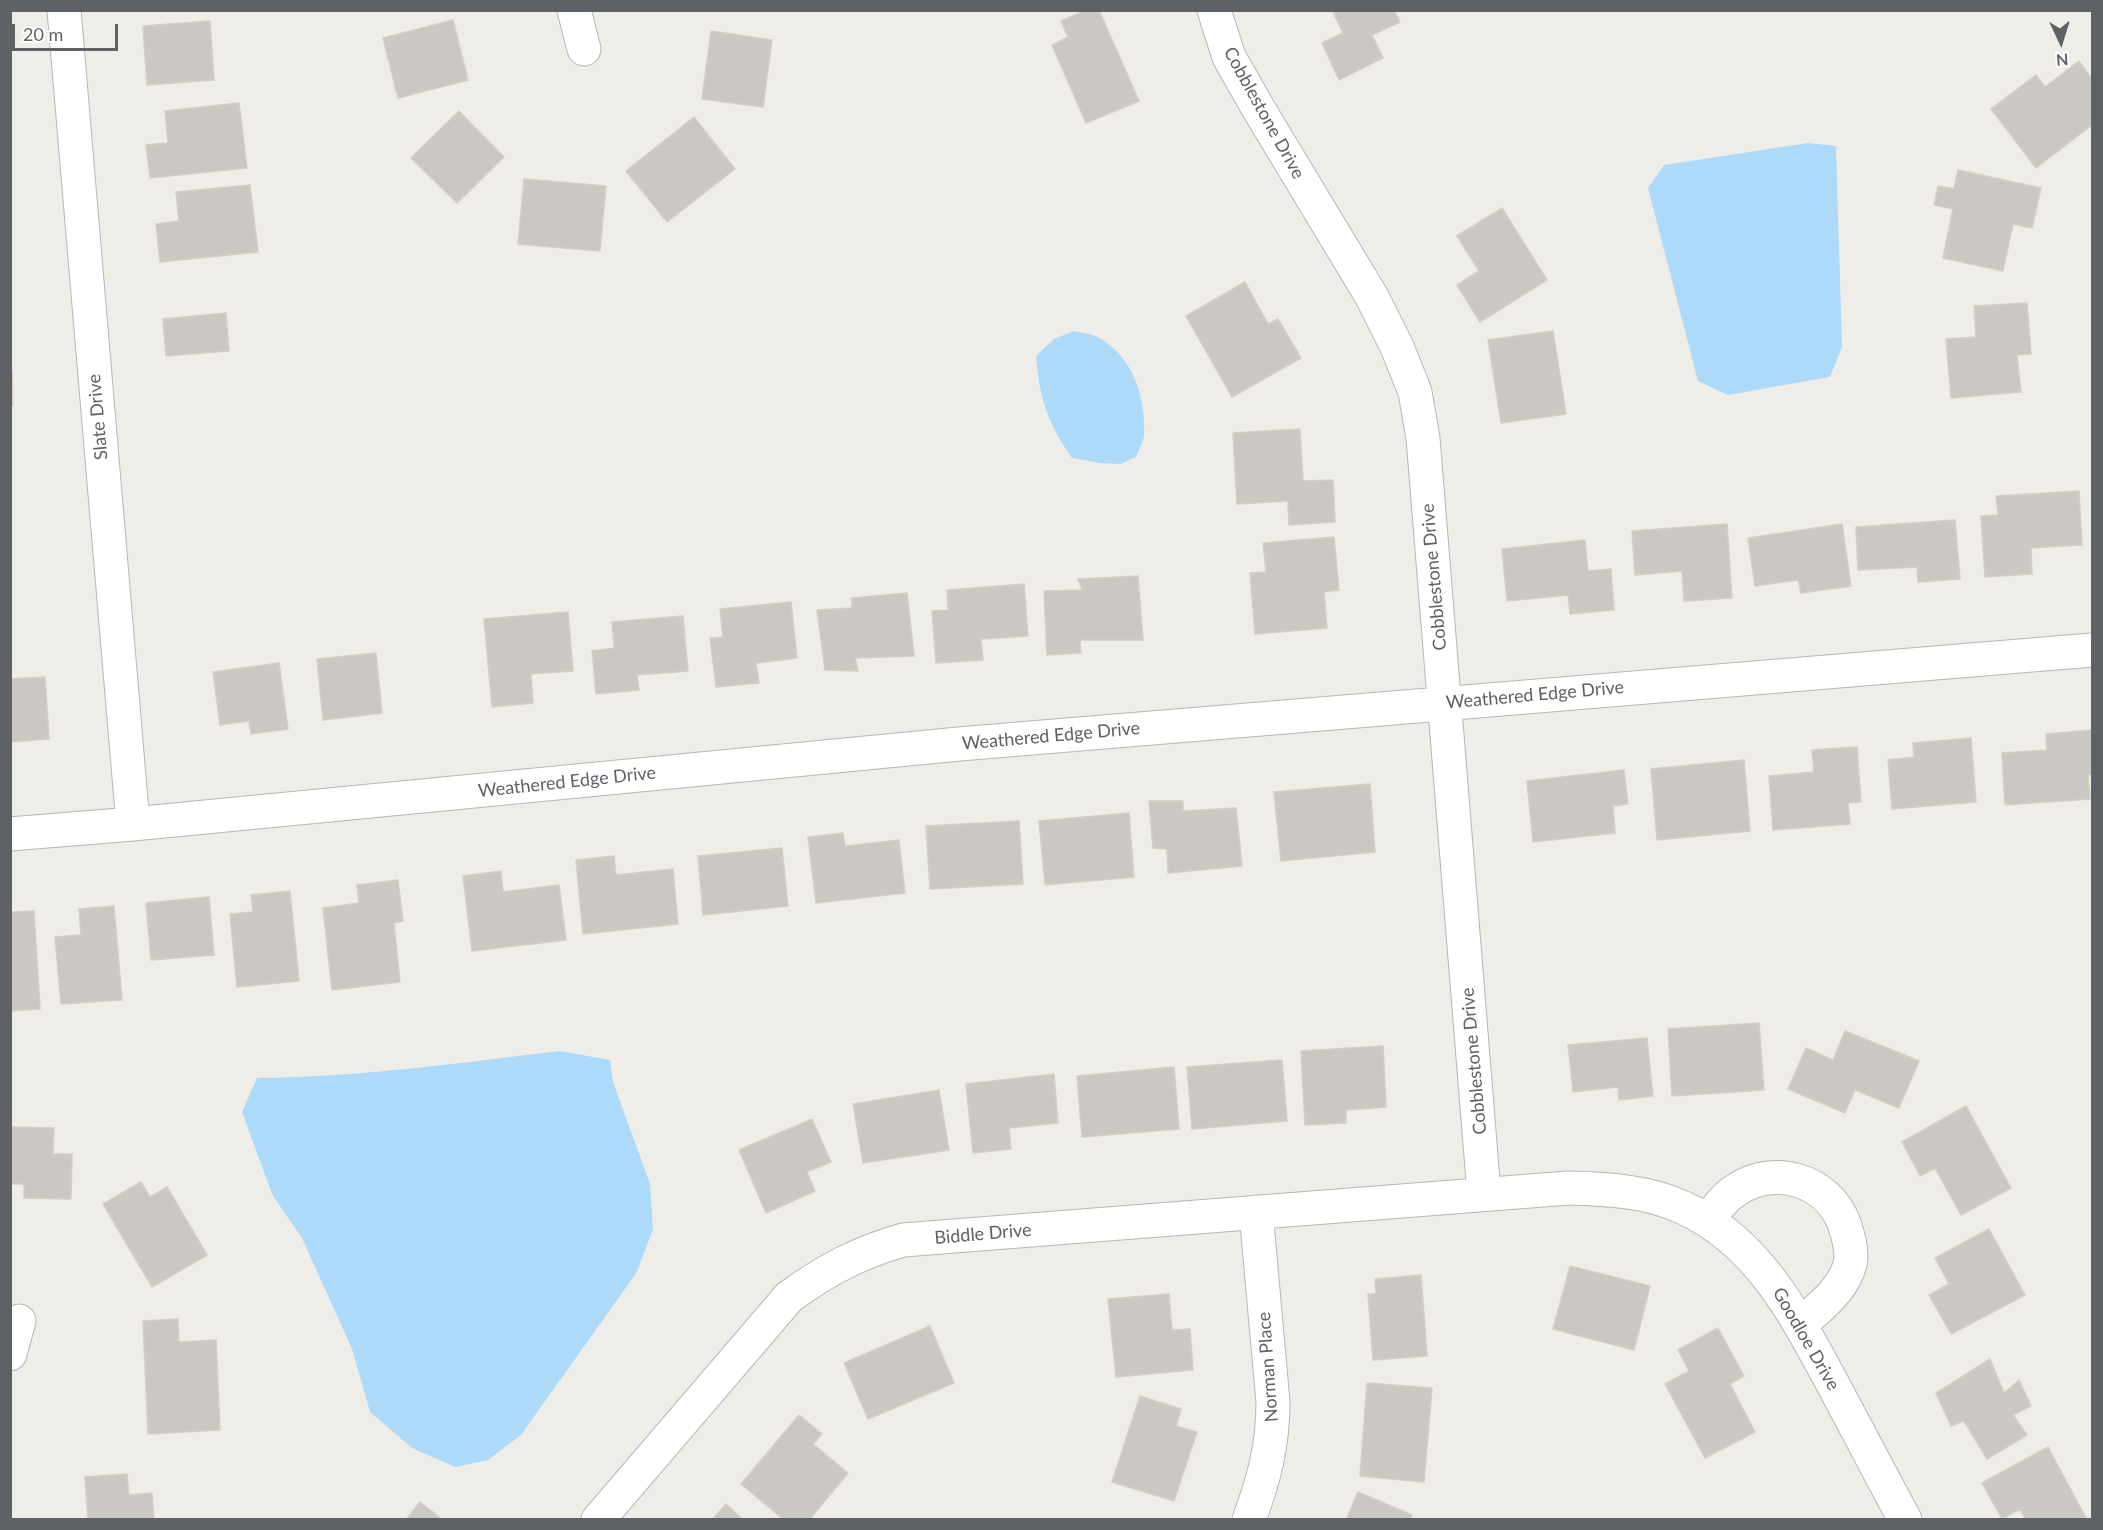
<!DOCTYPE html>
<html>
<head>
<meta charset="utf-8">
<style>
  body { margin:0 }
  #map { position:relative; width:2103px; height:1530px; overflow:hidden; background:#efede7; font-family:Lato,sans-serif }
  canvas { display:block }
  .frame { position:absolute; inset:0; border:12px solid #5e6266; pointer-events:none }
  .north { position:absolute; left:2031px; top:12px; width:60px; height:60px; -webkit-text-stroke:4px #fff; paint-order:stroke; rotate:176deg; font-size:16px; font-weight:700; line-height:24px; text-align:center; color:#5e6266 }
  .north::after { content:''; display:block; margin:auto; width:21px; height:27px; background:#5e6266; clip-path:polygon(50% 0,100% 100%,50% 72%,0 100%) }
  .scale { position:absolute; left:12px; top:24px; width:106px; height:27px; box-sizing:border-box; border:3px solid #5e6266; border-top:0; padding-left:8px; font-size:18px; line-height:21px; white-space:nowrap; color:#5e6266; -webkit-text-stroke:4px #fff; paint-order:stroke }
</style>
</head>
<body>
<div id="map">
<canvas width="2103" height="1530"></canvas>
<div class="frame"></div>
<div class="north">N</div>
<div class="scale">20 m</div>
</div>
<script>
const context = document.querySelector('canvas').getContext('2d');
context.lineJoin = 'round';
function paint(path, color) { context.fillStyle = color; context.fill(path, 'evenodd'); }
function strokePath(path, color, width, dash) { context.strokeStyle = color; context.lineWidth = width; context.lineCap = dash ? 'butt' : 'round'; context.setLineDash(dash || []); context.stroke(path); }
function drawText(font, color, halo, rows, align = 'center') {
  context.font = font + ' Lato,sans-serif'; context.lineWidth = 6; context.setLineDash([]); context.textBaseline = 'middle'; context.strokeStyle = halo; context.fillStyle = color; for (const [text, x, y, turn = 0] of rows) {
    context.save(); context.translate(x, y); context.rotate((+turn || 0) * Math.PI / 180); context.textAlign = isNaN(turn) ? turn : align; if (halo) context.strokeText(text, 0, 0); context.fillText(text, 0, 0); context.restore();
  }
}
const water = new Path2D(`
  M1808 143 1836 146 1842 347 1830 377 1728 395 1698 381 1648 188 1664 165Z
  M1074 331C1083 333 1094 334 1101 339 1134 359 1146 398 1144 436 1143 443 1138 451 1136 457L1121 464 1100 463 1072 458C1048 424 1039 397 1036 356L1054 339Z
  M560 1051 610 1060 613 1082 650 1184 653 1229 637 1272 521 1435 488 1460 455 1467 412 1448 370 1412 352 1349 302 1238 273 1196 242 1112 257 1078C359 1077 459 1063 560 1051Z`);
const building = new Path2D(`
  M1086 10H1099L1139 101 1086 123 1052 45 1068 37 1061 21Z
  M1332 10H1394L1400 22 1372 35 1383 58 1339 80 1322 43 1343 33Z
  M453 20 468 80 398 98 383 38Z
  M210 21 214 80 147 85 143 26Z
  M711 31 772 40 763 107 702 99Z
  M2079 61 2092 79V125L2036 168 1991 109 2036 75 2045 87Z
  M239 103 247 168 150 178 146 145 168 143 165 111Z
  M459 111 504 157 457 203 411 158Z
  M694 117 735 169 667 222 626 171Z
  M1958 170 2041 188 2032 228 2013 224 2003 271 1943 258 1953 209 1934 205 1938 186 1954 189Z
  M524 179 606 186 600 251 518 244Z
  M250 185 258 252 160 262 156 224 179 221 176 192Z
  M1502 208 1547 280 1480 322 1457 285 1479 271 1457 236Z
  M1245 282 1268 324 1278 319 1301 358 1232 397 1186 316Z
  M2027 303 2031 354 2017 355 2021 392 1951 398 1946 339 1976 337 1974 306Z
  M226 313 229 351 166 356 163 319Z
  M1553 331 1566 414 1501 423 1488 340Z
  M10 371H12L13 406H10Z
  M1300 429 1303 481 1333 480 1335 522 1289 525 1288 501 1237 504 1233 433Z
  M2079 491 2082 545 2031 548 2032 574 1985 577 1981 516 1998 515 1996 496Z
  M1955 520 1960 579 1918 582 1917 567 1858 570 1856 527Z
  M1727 524 1732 598 1684 601 1682 571 1635 575 1632 531Z
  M1842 524 1851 586 1801 593 1798 580 1755 586 1748 538Z
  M1334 537 1339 590 1324 592 1327 628 1255 634 1250 573 1266 572 1263 543Z
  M1585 540 1588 571 1611 569 1614 610 1570 614 1568 595 1507 601 1502 549Z
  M1138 576 1143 640H1080L1081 653 1047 655 1044 591 1082 590 1078 579Z
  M1024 584 1028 636 981 639 983 660 936 663 932 611 948 610 947 590Z
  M907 593 914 656 855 658 858 671 825 670 817 610 852 608V598Z
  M791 602 797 658 756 663 759 683 716 687 710 638 723 637 720 609Z
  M568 612 573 671 531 674 533 703 492 707 484 619Z
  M683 616 688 671 637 675 639 690 596 694 592 651 614 648 612 622Z
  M376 653 382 713 323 720 317 659Z
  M279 663 288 729 251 734 249 721 220 725 213 672Z
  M45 677 49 739 10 742V679Z
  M2092 730V774L2088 775 2090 799 2005 805 2002 753 2047 750 2046 734Z
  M1971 738 1976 802 1892 809 1888 760 1914 757 1913 743Z
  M1857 747 1861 802 1848 803 1850 824 1773 830 1769 776 1814 772 1812 750Z
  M1744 760 1750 831 1657 840 1651 769Z
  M1624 770 1628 804 1613 806 1615 833 1533 842 1527 781Z
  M1370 784 1375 852 1281 861 1274 792Z
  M1149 801H1183V811L1236 808 1242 866 1168 873 1167 849 1153 848Z
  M1129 813 1134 877 1045 885 1039 821Z
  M1019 821 1023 884 930 889 926 826Z
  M843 833 845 846 899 840 905 893 816 903 808 837Z
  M782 848 788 906 703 915 698 856Z
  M614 856 616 875 673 869 678 924 583 934 576 860Z
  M501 871 503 892 559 885 566 940 472 951 463 876Z
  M398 880 403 921 394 923 400 982 332 990 323 908 359 903 357 885Z
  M290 891 299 981 237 987 230 914 253 912 251 895Z
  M209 897 214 955 151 960 146 903Z
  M114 906 122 1000 61 1004 55 937 81 935 79 909Z
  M34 911 40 1009 10 1011V912Z
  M1759 1023 1764 1090 1672 1096 1668 1029Z
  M1845 1031 1919 1061 1899 1108 1855 1090 1845 1113 1788 1089 1806 1048 1833 1060Z
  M1647 1038 1653 1096 1619 1100 1618 1087 1573 1092 1568 1045Z
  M1383 1046 1386 1107 1346 1110V1123L1305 1125 1301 1051Z
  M1282 1060 1287 1121 1192 1129 1187 1067Z
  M1174 1067 1179 1129 1082 1137 1077 1076Z
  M1054 1074 1058 1123 1009 1128 1011 1149 973 1153 966 1084Z
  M939 1090 949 1150 863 1163 853 1104Z
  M1966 1106 2011 1188 1961 1215 1935 1168 1920 1176 1902 1142Z
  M812 1119 831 1162 807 1172 815 1191 766 1213 739 1150Z
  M10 1127 54 1128 53 1154H72L71 1199 24 1198V1184H10Z
  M141 1182 150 1197 167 1187 207 1255 152 1287 103 1204Z
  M1989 1229 2025 1295 1951 1334 1929 1295 1949 1284 1935 1258Z
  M1570 1266 1650 1286 1634 1350 1553 1329Z
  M1421 1275 1427 1356 1373 1360 1368 1294H1376L1375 1279Z
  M1169 1294 1172 1330 1190 1329 1193 1370 1116 1377 1108 1299Z
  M178 1319 179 1342 216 1340 220 1430 148 1434 143 1321Z
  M930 1326 954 1383 868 1419 844 1363Z
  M1718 1328 1744 1376 1730 1384 1755 1432 1705 1458 1665 1384 1689 1371 1678 1350Z
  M1990 1359 2004 1393 2019 1380 2031 1406 2013 1415 2027 1435 1987 1459 1964 1421 1951 1426 1936 1393Z
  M1367 1383 1432 1388 1424 1482 1360 1476Z
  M1140 1396 1181 1409 1176 1426 1197 1432 1174 1501 1112 1482Z
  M799 1415 822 1434 813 1444 848 1473 809 1520H784L741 1484Z
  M2048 1447 2087 1520H2026L2020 1509 2002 1519 1982 1483Z
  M127 1474 129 1495 152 1493 154 1520H88L85 1477Z
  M1358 1492 1412 1515 1410 1520H1346Z
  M420 1502 443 1520H406Z
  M726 1504 743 1520H712Z`);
const minor = new Path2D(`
  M64 10 133 824
  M574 10 584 49
  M1214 10 1229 57 1258 108 1372 297 1397 347 1415 392 1423 438 1484 1193
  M10 834 133 824 959 744 2092 650
  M1708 1220C1716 1209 1724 1198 1736 1190 1775 1164 1827 1180 1844 1223 1848 1235 1853 1251 1850 1264 1844 1289 1819 1308 1801 1324
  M10 1354 19 1321
  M598 1520 789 1297C826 1270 858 1253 903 1240L1568 1188C1608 1189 1648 1191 1684 1208 1761 1243 1798 1320 1836 1390 1859 1433 1882 1476 1905 1520
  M1249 1520C1264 1479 1273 1446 1273 1402L1256 1212`);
const streetNames = [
  ["Cobblestone Drive",1264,113,61],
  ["Slate Drive",98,417,-95],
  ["Cobblestone Drive",1434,577,-95],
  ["Weathered Edge Drive",1535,695,-5],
  ["Weathered Edge Drive",1051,736,-5],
  ["Weathered Edge Drive",567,782,-6],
  ["Cobblestone Drive",1474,1061,-95],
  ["Biddle Drive",983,1234,-5],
  ["Goodloe Drive",1806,1339,60],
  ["Norman Place",1268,1367,-94]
];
paint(water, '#addaf9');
paint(building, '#cbc8c4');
strokePath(building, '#d4cfc5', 1.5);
strokePath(minor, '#b4b7ba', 35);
strokePath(minor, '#fff', 33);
drawText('18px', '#5e6266', '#fff', streetNames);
</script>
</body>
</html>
